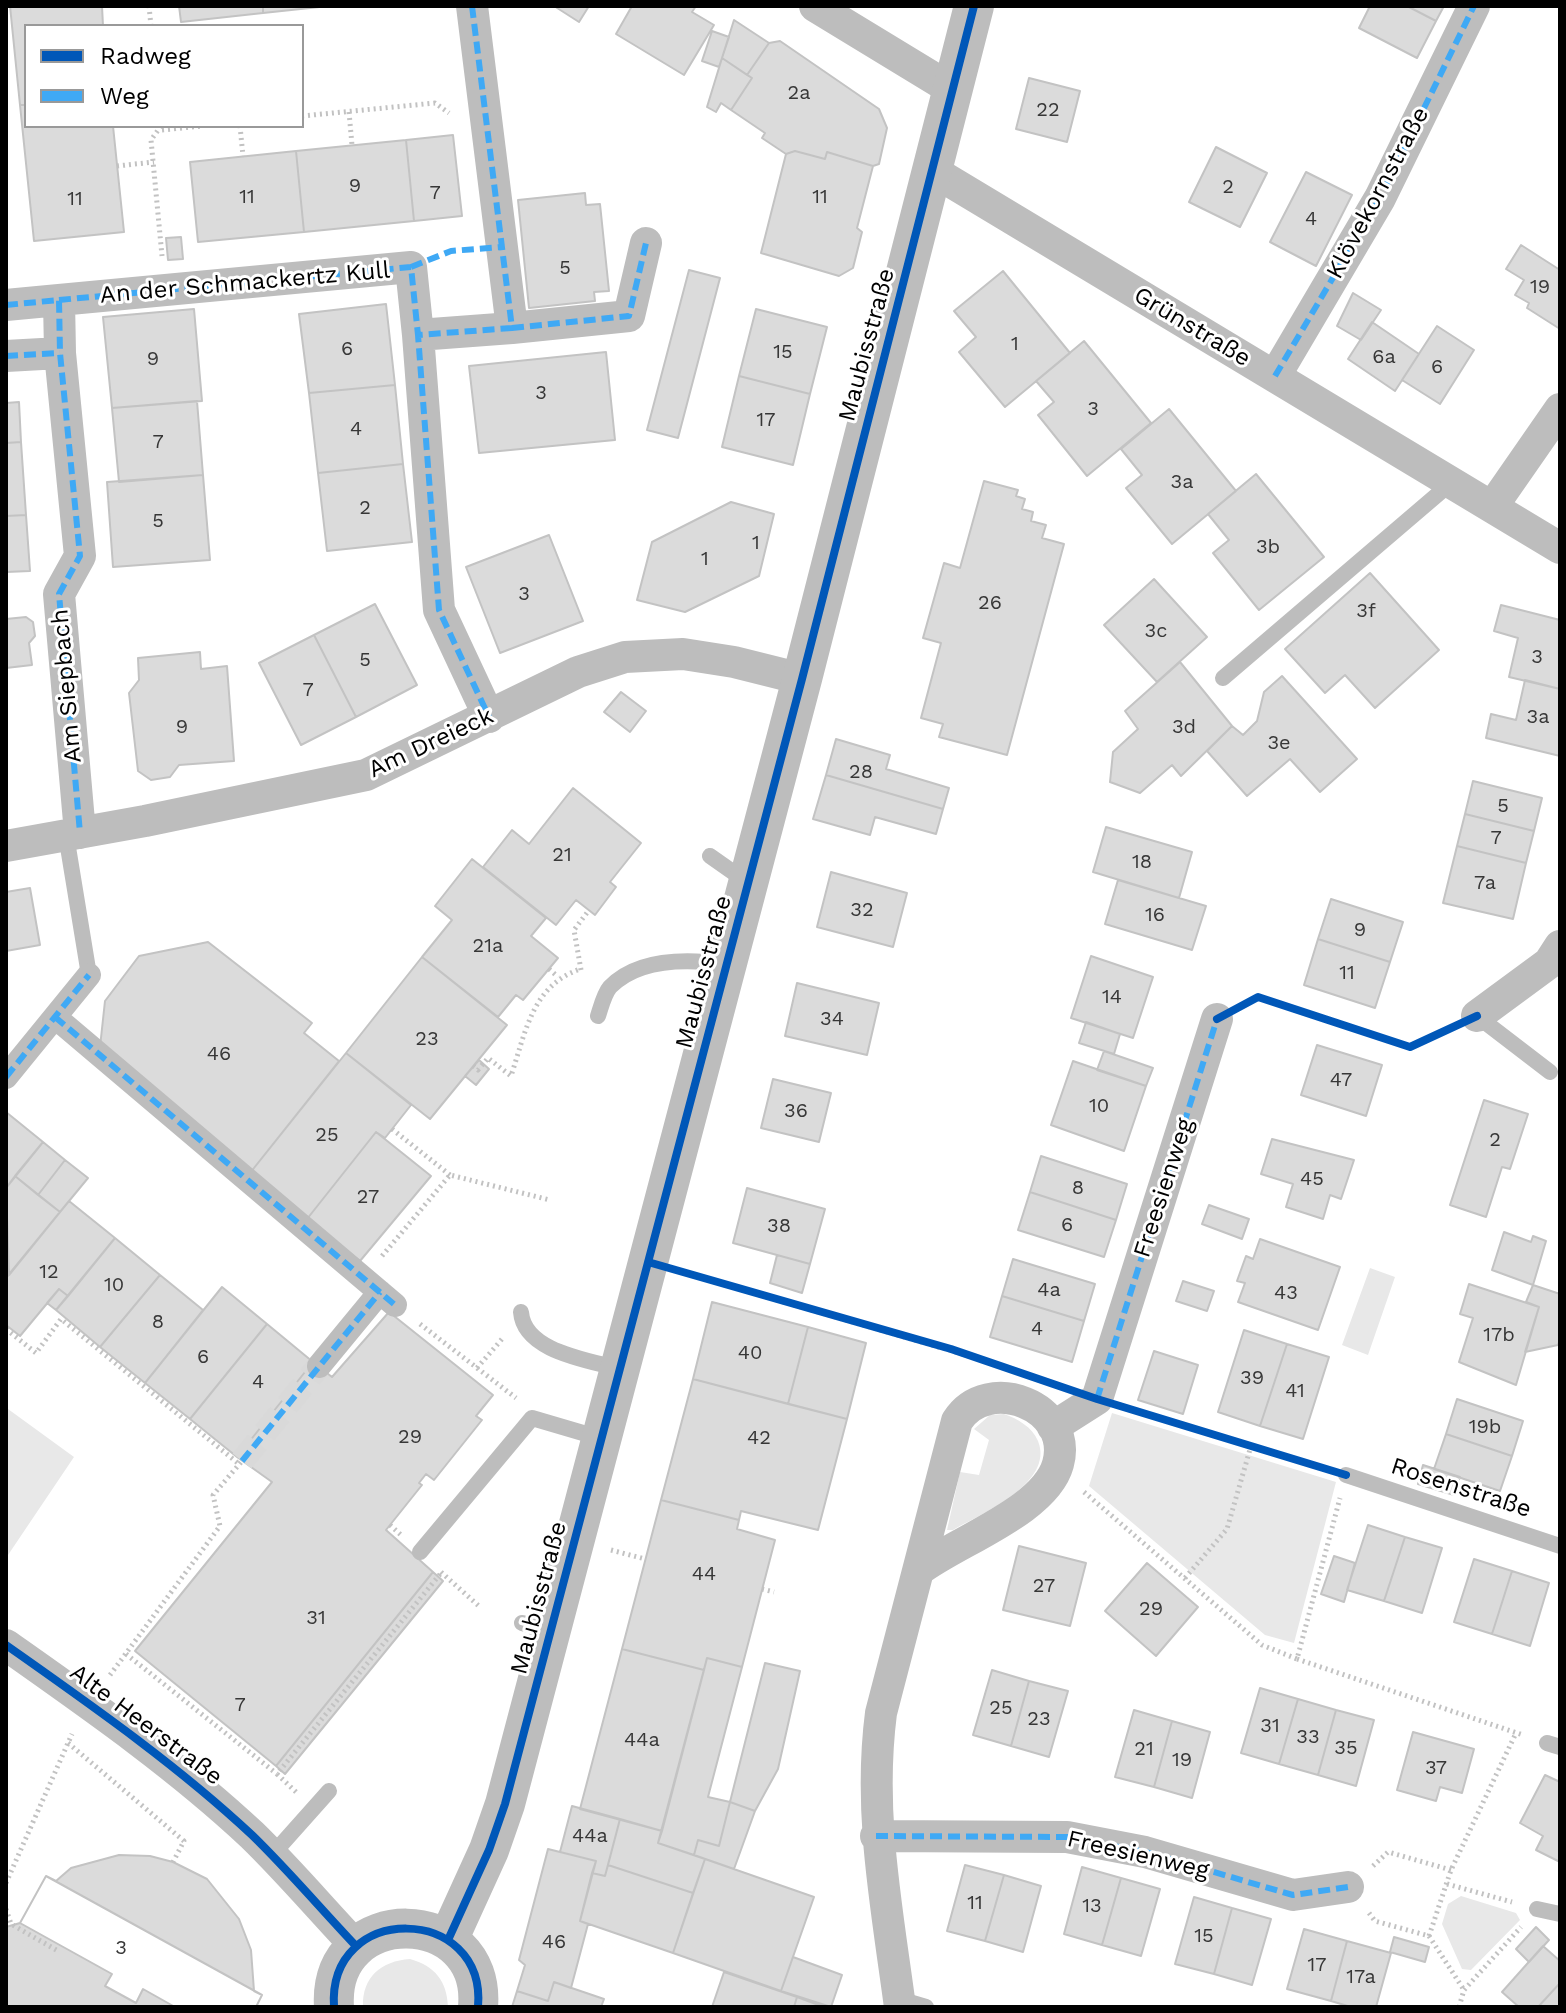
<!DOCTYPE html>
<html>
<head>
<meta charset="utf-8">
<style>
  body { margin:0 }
  #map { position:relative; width:1566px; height:2013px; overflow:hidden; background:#fff; font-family:"Work Sans",sans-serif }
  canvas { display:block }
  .frame { position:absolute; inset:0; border:8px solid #000; pointer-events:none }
  .legend { position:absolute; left:24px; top:24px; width:280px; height:104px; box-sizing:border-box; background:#fff; border:2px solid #999; margin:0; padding:10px 14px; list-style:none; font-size:24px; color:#000 }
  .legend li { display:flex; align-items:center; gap:16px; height:40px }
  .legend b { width:40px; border:2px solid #999 }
</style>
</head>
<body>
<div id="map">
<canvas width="1566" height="2013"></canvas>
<div class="frame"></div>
<ul class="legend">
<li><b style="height:10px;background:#0057b8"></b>Radweg</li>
<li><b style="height:10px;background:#3fa9f5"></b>Weg</li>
</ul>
</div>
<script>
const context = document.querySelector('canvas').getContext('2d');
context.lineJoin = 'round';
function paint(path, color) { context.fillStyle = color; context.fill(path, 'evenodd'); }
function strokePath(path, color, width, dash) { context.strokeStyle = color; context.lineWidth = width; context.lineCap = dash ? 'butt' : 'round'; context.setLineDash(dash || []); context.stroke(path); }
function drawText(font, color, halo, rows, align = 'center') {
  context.font = font + ' "Work Sans",sans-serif'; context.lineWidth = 6; context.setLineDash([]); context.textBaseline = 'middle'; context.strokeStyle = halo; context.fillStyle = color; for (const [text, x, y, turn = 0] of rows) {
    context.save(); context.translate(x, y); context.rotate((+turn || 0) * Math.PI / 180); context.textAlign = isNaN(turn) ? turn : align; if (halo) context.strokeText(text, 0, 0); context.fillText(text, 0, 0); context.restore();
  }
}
const green = new Path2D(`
  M1370 1268 1395 1277 1368 1355 1342 1345Z
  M8 1409 74 1457 6 1558V1412Z
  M1112 1413 1336 1482 1294 1643 1265 1635 1089 1486Z
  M1004 1414C1018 1419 1032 1427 1038 1441 1055 1483 981 1514 953 1530H947L960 1472 979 1475 989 1440 974 1429 990 1415Z
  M1461 1896 1516 1913 1520 1920 1471 1970 1462 1969 1442 1924 1448 1904Z
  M410 1959C435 1966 447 1981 448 2007H363C362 1977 381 1961 410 1959Z`);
const building = new Path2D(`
  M10 6H102L103 26H26V105H20Z
  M179 6H263V13L181 22Z
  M263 6H329L263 13Z
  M554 6H589L579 22Z
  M632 6H696L692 12 714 25 684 75 616 34Z
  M1370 6H1407L1436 21 1417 58 1359 28Z
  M1407 6H1444L1436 21Z
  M734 20 769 43 747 75 722 58Z
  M712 31 729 37 719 67 702 61Z
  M780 41 879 109 887 128 879 164 873 166 827 152 825 159 795 151 786 154 762 138 765 133 731 110 752 78 747 75 769 43Z
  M722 58 752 78 731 110 721 103 716 112 707 107Z
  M1029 78 1080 91 1067 142 1016 129Z
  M20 105H26V126H113L124 232 34 241Z
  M453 135 462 216 414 221 406 140Z
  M406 140 414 221 304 232 296 151Z
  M1216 147 1267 173 1240 227 1189 202Z
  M296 151 304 232 198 242 190 162Z
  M795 151 825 159 827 152 873 166 857 228 862 232 853 268 839 276 761 253 786 154Z
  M1306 172 1352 195 1316 266 1270 242Z
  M585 193 586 205 600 204 609 291 594 292 595 301 529 308 518 200Z
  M181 237 183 259 168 260 166 238Z
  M1521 245 1560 270V329L1527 308 1529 303 1515 295 1524 280 1506 269Z
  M689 270 720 278 678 438 647 430Z
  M1003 271 1070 353 1005 407 959 352 976 337 954 311Z
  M1353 293 1381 310 1361 340 1337 326Z
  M386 304 395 385 309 393 299 314Z
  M194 309 202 401 112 408 103 317Z
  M756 309 827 327 810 394 739 376Z
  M1372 322 1419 354 1395 391 1348 359Z
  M1437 326 1474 350 1440 404 1402 380Z
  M1084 341 1151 423 1087 476 1038 415 1054 402 1036 381Z
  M606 352 615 440 479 453 469 366Z
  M739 376 810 394 793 465 722 447Z
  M395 385 403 464 318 473 309 393Z
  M197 401 203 475 119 482 112 408Z
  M19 402 21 442 6 443V403Z
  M1169 409 1236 491 1172 544 1126 488 1142 475 1121 449Z
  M21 442 26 515 6 516V443Z
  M403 464 412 542 327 551 318 473Z
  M1256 474 1324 557 1259 610 1213 553 1229 540 1208 514Z
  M203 475 210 560 113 567 107 482Z
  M984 481 1018 490 1016 496 1025 499 1022 509 1033 512 1031 521 1046 525 1042 538 1064 544 1007 755 939 737 943 724 921 718 941 643 923 638 944 563 960 568Z
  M731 502 774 514 759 576 685 612 637 600 652 542Z
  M26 515 30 571 6 572V516Z
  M549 535 583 621 500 653 466 567Z
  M1370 573 1439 650 1375 708 1345 675 1325 693 1285 649Z
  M1154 579 1207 637 1157 682 1104 625Z
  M375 604 417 685 356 717 314 635Z
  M1501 605 1560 620V689L1509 677 1518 638 1494 631Z
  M26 617 33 622 35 636 29 643 32 665 6 668V619Z
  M314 635 356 717 301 745 259 663Z
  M200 652 201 669 227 666 234 761 179 765 170 777 151 780 138 771 129 693 139 680 138 658Z
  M1180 662 1232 726 1181 776 1172 765 1140 793 1110 782 1113 752 1138 729 1125 711Z
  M1282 676 1357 759 1320 792 1290 759 1247 796 1207 751 1232 726 1243 735 1257 721 1264 692Z
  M1525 680 1560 689V756L1486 738 1491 714 1516 720Z
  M621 692 646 711 630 732 604 712Z
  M836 739 890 755 886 769 949 788 943 809 826 775Z
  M826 775 943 809 936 834 875 817 870 835 813 819Z
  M1473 781 1542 798 1534 831 1465 814Z
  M573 788 641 843 610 882 616 887 595 915 576 900 556 925 483 867 512 830 529 844Z
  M1465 814 1534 831 1526 863 1457 846Z
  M1106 827 1192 852 1179 898 1093 872Z
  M1457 846 1526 863 1513 919 1443 903Z
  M472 859 546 918 531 936 558 958 523 1000 516 995 498 1017 422 957 452 920 435 906Z
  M831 872 907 893 893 947 817 927Z
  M1118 880 1206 906 1192 950 1105 924Z
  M30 888 40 945 6 951V892Z
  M1331 899 1403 922 1390 962 1318 939Z
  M1318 939 1390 962 1375 1008 1304 985Z
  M208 942 312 1023 304 1033 339 1061 250 1173 100 1047 105 1001 139 956Z
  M1091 956 1153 977 1133 1038 1071 1018Z
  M422 957 507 1025 430 1119 346 1053Z
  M797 983 879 1003 867 1055 785 1036Z
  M1086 1022 1120 1034 1114 1054 1079 1043Z
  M1317 1045 1382 1065 1366 1116 1301 1095Z
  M1104 1051 1153 1068 1146 1086 1097 1070Z
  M346 1053 411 1105 385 1138 376 1132 307 1219 250 1173Z
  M479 1060 489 1069 476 1085 465 1076Z
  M1073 1061 1146 1086 1124 1151 1051 1125Z
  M773 1079 831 1093 819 1142 761 1128Z
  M1484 1100 1528 1114 1510 1169 1502 1167 1486 1217 1450 1205Z
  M6 1112 43 1142 6 1188Z
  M376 1132 431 1176 360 1261 307 1219Z
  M1272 1139 1354 1160 1341 1199 1330 1195 1323 1219 1286 1207 1293 1184 1261 1174Z
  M43 1142 65 1160 38 1195 15 1176Z
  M1041 1156 1127 1184 1116 1220 1030 1192Z
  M65 1160 88 1178 60 1212 38 1195Z
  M15 1176 60 1212 9 1275 6 1188Z
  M747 1188 825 1209 810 1264 733 1243Z
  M1030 1192 1116 1220 1104 1257 1018 1230Z
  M69 1201 115 1238 68 1296 59 1289 20 1336 6 1325V1278Z
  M1209 1205 1249 1219 1242 1239 1202 1224Z
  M1504 1232 1531 1242 1533 1236 1546 1241 1533 1285 1492 1270Z
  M115 1238 160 1275 100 1347 56 1310Z
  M1260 1239 1340 1267 1318 1330 1238 1302 1245 1283 1237 1281 1246 1256 1253 1259Z
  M777 1255 810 1264 802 1293 770 1283Z
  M1013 1259 1095 1284 1084 1321 1002 1296Z
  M160 1275 203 1310 145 1383 100 1347Z
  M1183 1281 1214 1291 1207 1311 1176 1301Z
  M1469 1284 1539 1307 1516 1385 1459 1362 1473 1318 1460 1314Z
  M1533 1285 1560 1294V1339L1558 1345 1525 1352 1539 1307 1526 1302Z
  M222 1287 267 1324 190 1419 145 1383Z
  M59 1289 68 1296 56 1310 47 1303Z
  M1002 1296 1084 1321 1072 1362 990 1337Z
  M712 1302 808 1327 788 1404 693 1379Z
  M389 1312 493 1395 476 1416 482 1420 434 1480 426 1474 419 1483 422 1485 386 1530 433 1572 276 1766 135 1651 272 1482 237 1457 313 1362 332 1377Z
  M267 1324 313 1362 237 1457 190 1419Z
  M808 1327 866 1343 847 1419 788 1404Z
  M1244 1330 1287 1344 1260 1426 1218 1412Z
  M1287 1344 1329 1357 1303 1439 1260 1426Z
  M1154 1351 1198 1365 1183 1414 1138 1400Z
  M693 1379 847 1419 818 1530 741 1511 739 1520 661 1500Z
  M1457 1399 1523 1421 1512 1456 1446 1434Z
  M1446 1434 1512 1456 1500 1491 1434 1469Z
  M1423 1465 1460 1477 1454 1495 1418 1484Z
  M661 1500 739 1520 737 1529 775 1540 742 1667 707 1658 704 1670 622 1649Z
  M1368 1525 1405 1537 1384 1601 1347 1590Z
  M1405 1537 1442 1548 1422 1613 1384 1601Z
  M1019 1546 1086 1563 1070 1626 1003 1610Z
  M1334 1556 1355 1563 1344 1602 1321 1594Z
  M1474 1559 1512 1571 1492 1634 1454 1622Z
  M1147 1563 1198 1607 1156 1656 1105 1611Z
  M1512 1571 1549 1583 1530 1646 1492 1634Z
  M433 1572 443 1581 285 1774 276 1766Z
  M622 1649 704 1670 662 1831 580 1809Z
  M707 1658 742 1667 708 1797 730 1802 719 1846 698 1840 694 1855 658 1843Z
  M765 1663 800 1671 778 1769 755 1811 730 1802Z
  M992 1670 1029 1681 1011 1746 973 1735Z
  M1029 1681 1068 1691 1049 1757 1011 1746Z
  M1260 1688 1298 1699 1279 1764 1241 1753Z
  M1298 1699 1336 1710 1318 1775 1279 1764Z
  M1134 1710 1172 1721 1154 1787 1115 1777Z
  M1336 1710 1374 1720 1356 1786 1318 1775Z
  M1172 1721 1210 1732 1192 1798 1154 1787Z
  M1413 1732 1474 1749 1462 1793 1440 1787 1436 1801 1397 1790Z
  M1545 1775 1560 1782V1862L1536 1850 1543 1836 1520 1823Z
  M730 1802 755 1811 734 1869 694 1855 698 1840 719 1846Z
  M572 1806 620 1819 605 1876 592 1873 596 1861 560 1852Z
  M620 1819 662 1831 658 1843 705 1859 693 1893 608 1865Z
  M548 1849 596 1861 580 1921 588 1924 571 1988 554 1982 548 2001 517 1991 525 1965 519 1960Z
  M119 1855 150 1856 173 1862 207 1879 239 1919 251 1950 254 1991 262 1995 256 2007H6V1927L20 1923 46 1876 56 1881 71 1868Z
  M705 1859 814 1897 781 1991 673 1953Z
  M608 1865 693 1893 673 1953 580 1921 592 1873 605 1876Z
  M965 1865 1004 1875 985 1941 947 1931Z
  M1082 1867 1121 1878 1102 1945 1064 1934Z
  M1004 1875 1041 1886 1023 1952 985 1941Z
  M46 1876 262 1995 256 2007H175L143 1989 136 2003 105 1986 112 1974 20 1923Z
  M1121 1878 1160 1889 1141 1956 1102 1945Z
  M1194 1897 1232 1908 1214 1974 1175 1964Z
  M1232 1908 1271 1919 1252 1985 1214 1974Z
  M1536 1927 1549 1940 1529 1962 1516 1949Z
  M1304 1929 1347 1941 1331 2001 1287 1989Z
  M1394 1937 1429 1947 1425 1962 1390 1952Z
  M1347 1941 1391 1953 1376 2007H1351L1331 2001Z
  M1543 1946 1560 1961V1983L1538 2007H1519L1502 1992Z
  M793 1957 842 1975 831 2007 781 1991Z
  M724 1972 797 1997 794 2007H712Z
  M554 1982 604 1999 601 2007H512L517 1991 548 2001Z
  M1560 1983V2007H1538Z
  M797 1997 824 2007H794Z`);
const pedestrianTunnel = new Path2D(`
  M242 1461 319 1366`);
const path = new Path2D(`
  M149 6 151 26
  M349 112 352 145
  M302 116 435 103 449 113
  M161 126 151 140 162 256
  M240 126 243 156
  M162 130 202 126
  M117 166 154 162
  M549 969 558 977
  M581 970 574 930 589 910
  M473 1066 478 1070 488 1058 511 1076C526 1031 532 986 580 969
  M392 1129 450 1175
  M382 1256 450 1175 550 1200
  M684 1273 990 1362
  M420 1324 516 1398
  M6 1329 36 1353 61 1319 239 1464
  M477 1368 502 1339
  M1128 1408 1321 1468
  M1084 1492 1262 1645 1297 1659 1340 1498
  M390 1525 401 1535
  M611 1550 645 1559
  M441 1572 481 1608
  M1185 1578 1227 1529 1251 1446
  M762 1589 774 1592
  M126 1654 277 1774
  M1297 1659 1523 1735
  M110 1675 220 1526 213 1495 242 1461
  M68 1743 184 1841 173 1862
  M296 1792 277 1774 441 1573
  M1373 1866 1388 1852 1451 1870
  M6 1883 72 1734
  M1447 1884 1512 1902
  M6 1909 11 1924 58 1951
  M1369 1913 1375 1921 1429 1936 1464 1990
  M1429 1936 1451 1870 1516 1733
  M1459 2007 1464 1990 1521 1927`);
const service = new Path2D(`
  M1223 678 1451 483
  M66 835 89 975
  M710 856 747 882
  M598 1016C601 1007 604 994 610 987 638 958 689 959 725 964
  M1477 1016 1550 1072
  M521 1312C524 1352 589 1360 620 1369
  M1346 1475 1560 1546
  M420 1552 532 1418 600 1438
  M522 1623 551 1631
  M1547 1743 1560 1747
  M272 1855 329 1791
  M1537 1909 1560 1914
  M899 1999 926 2007`);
const pedestrian = new Path2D(`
  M55 1017 395 1305
  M6 1077 89 975
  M319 1366 380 1292`);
const minor = new Path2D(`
  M472 6 512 328 418 335 439 610 489 717
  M815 6 953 90
  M933 171 1560 548
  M59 300 411 267 418 335
  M6 305 59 300 60 353 80 556 59 594 80 833
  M512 328 629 316 646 243
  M6 356 60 353
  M1275 376 1380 198 1474 6
  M1492 507 1560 409
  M6 846 145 821 366 775 578 672 625 657 683 654 734 662 802 679
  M1477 1016 1549 963 1560 946
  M1053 1427 1097 1399 1217 1019
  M6 1645C91 1705 176 1764 252 1835 288 1870 321 1909 356 1946
  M876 1836 1067 1837 1145 1852 1293 1895 1348 1887
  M900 2007C887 1908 868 1813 881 1713L957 1421C987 1373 1074 1406 1058 1464 1045 1511 957 1541 919 1570`);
const tertiary = new Path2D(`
  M448 1940 489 1850 505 1804 802 679 974 6
  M334 2007C327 1901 487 1904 478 2007`);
const quiet = new Path2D(`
  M472 6 512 328 418 335 439 610 489 717
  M411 267 451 251 501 247
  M59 300 411 267 418 335
  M6 305 59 300 60 353 80 556 59 594 80 833
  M512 328 629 316 646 243
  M6 356 60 353
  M1275 376 1380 198 1474 6
  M55 1017 395 1305
  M6 1077 89 975
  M1097 1399 1217 1019 1222 1016
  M242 1461 380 1292
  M876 1836 1067 1837 1145 1852 1293 1895 1348 1887`);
const cycleway = new Path2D(`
  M1217 1019 1258 997 1410 1047 1477 1016
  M648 1262 951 1349 1097 1399 1346 1475
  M6 1645C91 1705 176 1764 252 1835 288 1870 321 1909 356 1946
  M448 1940 489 1850 505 1804 802 679 974 6
  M334 2007C327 1901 487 1904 478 2007`);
const numberNames = [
  ["2a",799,93],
  ["22",1048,110],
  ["9",355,186],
  ["2",1228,187],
  ["7",435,193],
  ["11",247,197],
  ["11",820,197],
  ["11",75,199],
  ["4",1311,219],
  ["5",565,268],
  ["19",1540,287],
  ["1",1015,344],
  ["6",347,349],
  ["15",783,352],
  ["6a",1384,357],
  ["9",153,359],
  ["6",1437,367],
  ["3",541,393],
  ["3",1093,409],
  ["17",766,420],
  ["4",356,429],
  ["7",158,442],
  ["3a",1182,482],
  ["2",365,508],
  ["5",158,521],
  ["1",756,543],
  ["3b",1268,547],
  ["1",705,559],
  ["3",524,594],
  ["26",990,603],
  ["3f",1366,611],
  ["3c",1156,631],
  ["3",1537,657],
  ["5",365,660],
  ["7",308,690],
  ["3a",1538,717],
  ["9",182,727],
  ["3d",1184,727],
  ["3e",1279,743],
  ["28",861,772],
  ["5",1503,806],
  ["7",1496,838],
  ["21",562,855],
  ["18",1142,862],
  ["7a",1485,883],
  ["32",862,910],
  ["16",1155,915],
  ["9",1360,930],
  ["21a",488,946],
  ["11",1347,973],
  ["14",1112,997],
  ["34",832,1019],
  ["23",427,1039],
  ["46",219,1054],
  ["47",1341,1080],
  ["10",1099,1106],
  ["36",796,1111],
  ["25",327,1135],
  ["2",1495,1140],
  ["45",1312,1179],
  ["8",1078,1188],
  ["27",368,1197],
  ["6",1067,1225],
  ["38",779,1226],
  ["12",49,1272],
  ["10",114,1285],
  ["4a",1049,1290],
  ["43",1286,1293],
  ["8",158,1322],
  ["4",1037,1329],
  ["17b",1499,1335],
  ["40",750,1353],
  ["6",203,1357],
  ["39",1252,1378],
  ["4",258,1382],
  ["41",1295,1391],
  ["19b",1485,1427],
  ["29",410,1437],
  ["42",759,1438],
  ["44",704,1574],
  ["27",1044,1586],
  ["29",1151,1609],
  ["31",316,1618],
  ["7",240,1705],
  ["25",1001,1708],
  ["23",1039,1719],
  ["31",1270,1726],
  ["33",1308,1737],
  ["44a",642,1740],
  ["35",1346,1748],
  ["21",1144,1749],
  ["19",1182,1760],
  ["37",1436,1768],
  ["44a",590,1836],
  ["11",975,1903],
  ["13",1092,1906],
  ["15",1204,1936],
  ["46",554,1942],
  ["3",121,1948],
  ["17",1317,1965],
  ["17a",1361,1977]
];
const streetNames = [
  ["Klövekornstraße",1378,193,-62],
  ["An der Schmackertz Kull",245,283,-5],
  ["Grünstraße",1192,327,31],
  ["Maubisstraße",867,345,-75],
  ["Am Siepbach",67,686,-95],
  ["Am Dreieck",431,743,-25],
  ["Maubisstraße",704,972,-75],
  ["Freesienweg",1164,1188,-72],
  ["Rosenstraße",1461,1488,18],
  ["Maubisstraße",539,1598,-75],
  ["Alte Heerstraße",146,1725,37],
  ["Freesienweg",1138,1855,13]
];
paint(green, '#e8e8e8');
paint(building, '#dbdbdb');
strokePath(building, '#c3c3c3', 2);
strokePath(pedestrianTunnel, '#d9d9d9', 24, [24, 12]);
strokePath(path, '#c2c2c2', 5, [2, 4]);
strokePath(service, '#bdbdbd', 16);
strokePath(pedestrian, '#bdbdbd', 24);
strokePath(minor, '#bdbdbd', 32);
strokePath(tertiary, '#bdbdbd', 40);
strokePath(quiet, '#3fa9f5', 6, [12, 6]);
strokePath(cycleway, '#0057b8', 8);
drawText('20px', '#373737', null, numberNames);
drawText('24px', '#000', '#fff', streetNames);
</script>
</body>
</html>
